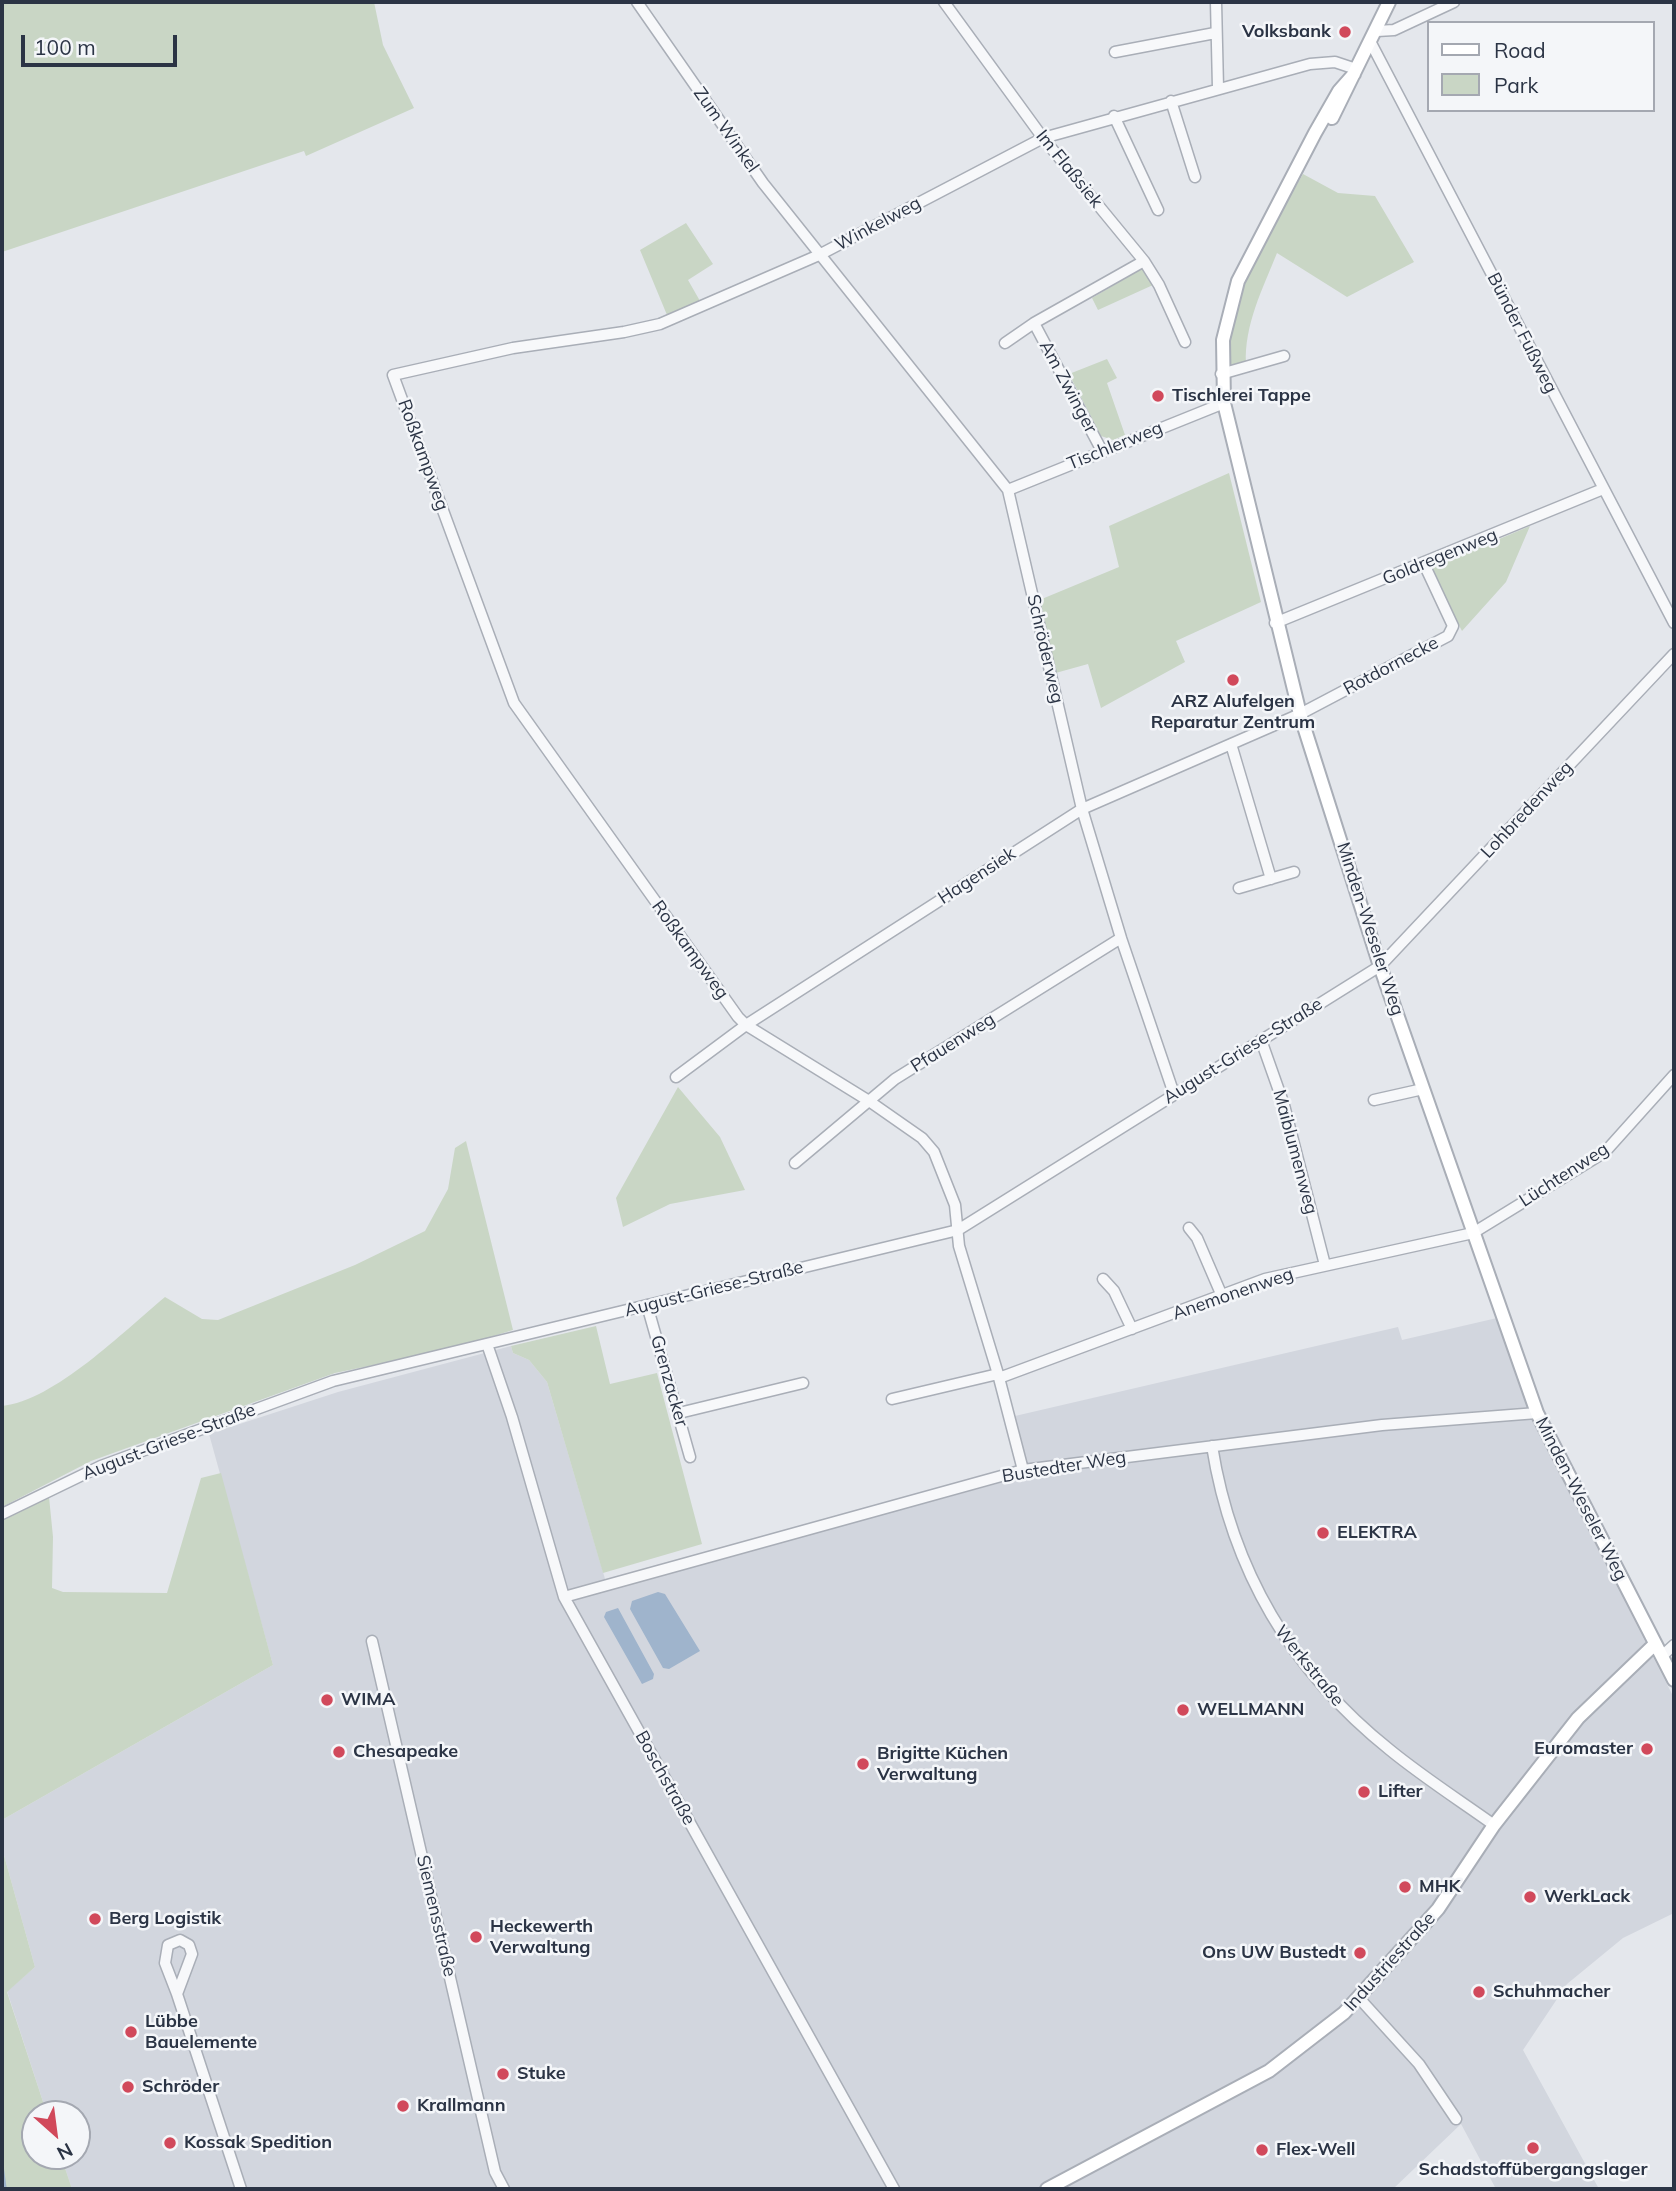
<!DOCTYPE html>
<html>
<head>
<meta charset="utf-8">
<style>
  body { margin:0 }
  #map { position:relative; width:1676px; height:2191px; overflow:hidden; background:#e4e7ec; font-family:Mulish,sans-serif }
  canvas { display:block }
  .frame { position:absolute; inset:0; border:4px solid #2b3445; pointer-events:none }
  .legend { position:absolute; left:1427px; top:21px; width:228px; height:91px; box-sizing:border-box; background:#f4f6f9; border:2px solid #a4a8b1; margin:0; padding:9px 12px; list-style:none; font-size:21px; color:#2b3445 }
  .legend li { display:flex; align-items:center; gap:14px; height:35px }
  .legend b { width:35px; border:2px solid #a4a8b1 }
  .north { position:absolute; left:21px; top:2100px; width:70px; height:70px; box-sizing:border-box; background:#f4f6f9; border:2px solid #a4a8b1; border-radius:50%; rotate:152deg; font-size:19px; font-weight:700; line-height:28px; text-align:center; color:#2b3445 }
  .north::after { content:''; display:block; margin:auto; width:24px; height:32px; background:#d1495b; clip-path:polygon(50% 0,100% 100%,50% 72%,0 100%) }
  .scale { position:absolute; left:21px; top:35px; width:156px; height:32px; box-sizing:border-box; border:4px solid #2b3445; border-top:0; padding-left:9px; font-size:21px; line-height:24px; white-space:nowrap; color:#2b3445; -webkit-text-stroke:5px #f4f6f9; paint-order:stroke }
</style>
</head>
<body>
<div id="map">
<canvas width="1676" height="2191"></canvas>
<div class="frame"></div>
<ul class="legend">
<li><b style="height:9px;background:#fff"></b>Road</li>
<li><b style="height:19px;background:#c9d6c5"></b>Park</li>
</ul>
<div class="north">N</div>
<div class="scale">100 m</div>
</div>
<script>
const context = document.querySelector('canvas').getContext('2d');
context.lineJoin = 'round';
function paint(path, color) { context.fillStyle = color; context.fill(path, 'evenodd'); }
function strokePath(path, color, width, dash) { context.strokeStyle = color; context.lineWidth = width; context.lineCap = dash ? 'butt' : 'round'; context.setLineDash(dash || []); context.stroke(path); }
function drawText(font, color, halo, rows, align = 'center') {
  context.font = font + ' Mulish,sans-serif'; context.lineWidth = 5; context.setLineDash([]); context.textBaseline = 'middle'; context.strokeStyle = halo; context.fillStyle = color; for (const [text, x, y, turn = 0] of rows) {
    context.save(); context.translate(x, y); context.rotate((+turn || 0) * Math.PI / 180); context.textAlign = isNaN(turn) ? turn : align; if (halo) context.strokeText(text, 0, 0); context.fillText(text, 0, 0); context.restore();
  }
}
const built = new Path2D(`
  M1497 1318 1539 1434 1674 1698V1913L1623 1938 1567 1984 1523 2050 1599 2189H1496L1461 2124 1393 2189H72L61 2156H77V2114H47L7 1991 35 1967 2 1848V1820L273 1665 209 1434 338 1392 511 1346 513 1353 529 1360 547 1382 608 1589 1011 1480 1025 1456 1015 1416 1398 1327 1402 1340Z`);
const green = new Path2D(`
  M2 2H374L383 45 414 108 306 156 304 151 2 252Z
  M1303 174 1338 193 1375 196 1414 262 1347 297 1277 253C1263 288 1244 325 1246 364L1226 369C1230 292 1266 238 1303 174Z
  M686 223 713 264 688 280 700 301 667 315 640 250Z
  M1145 267 1153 285 1098 310 1092 298Z
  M1107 359 1117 378 1107 383 1125 435 1113 440 1101 436 1069 374Z
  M1229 473 1261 602 1176 641 1185 662 1101 708 1088 664 1052 674 1037 601 1119 567 1109 526Z
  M1530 526 1506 582 1462 631 1433 575V567Z
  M678 1087 720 1137 745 1190 670 1204 623 1227 616 1198Z
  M466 1141 513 1330 455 1348 335 1373 91 1461 2 1507V1406C54 1401 124 1331 165 1297L202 1319 218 1320 355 1265 425 1231 448 1189 455 1148Z
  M596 1326 610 1384 657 1373 702 1544 603 1573 547 1382 529 1360 513 1353 511 1346Z
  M221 1473 273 1665 2 1820V1519L49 1497 53 1537 52 1588 63 1592 167 1593 201 1478Z
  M2 1848 35 1967 7 1992 47 2114H35V2156H61L72 2189H2Z`);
const water = new Path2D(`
  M658 1592 665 1594 700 1651 669 1669 663 1668 630 1609 632 1601Z
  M618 1608 654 1674 653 1679 642 1684 604 1617 606 1612Z`);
const stream = new Path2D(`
  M2 2167 5 2189`);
const street = new Path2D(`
  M637 2 763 183 1008 490 1082 809 1121 938 1174 1094
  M944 2 1043 138 1144 261 1159 285 1185 342
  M1216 2 1218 88
  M1377 31 1394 30 1454 2
  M1371 43 1674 623
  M1115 52 1215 33
  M1171 101 1195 177
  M1114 116 1158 210
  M1005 343 1034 323
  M1221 374 1284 356
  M1102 451 1034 323 1144 261
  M1008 490 1224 403
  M1275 623 1603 489
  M1231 744 1271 879
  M1239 888 1294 872
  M1261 1040 1284 1105 1325 1265
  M676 1077 746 1025 1082 809 1300 714 1448 636 1453 626 1424 564
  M1374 1100 1423 1089
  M795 1163 895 1079 1121 938
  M1189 1228 1197 1238 1222 1296
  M1103 1279 1114 1291 1132 1329
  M647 1305 690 1457
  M487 1344 512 1417 564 1597 894 2189
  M999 1378 1265 1279 1473 1233 1605 1152 1674 1075
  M892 1399 998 1374
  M679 1413 803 1383
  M1212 1446C1232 1571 1291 1671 1390 1750 1423 1777 1459 1800 1494 1825
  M1023 1470 998 1374 959 1246 955 1205 934 1152 922 1138 869 1101 746 1025 738 1017 514 703 393 375 513 348 624 332 660 324 819 255 1043 138 1310 64 1335 62 1356 69
  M2 1514 101 1466 333 1381 958 1230 1380 966 1674 654
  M564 1597 1023 1470 1382 1425 1537 1413
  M372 1641 495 2172 504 2189
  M1662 1656 1674 1645
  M177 1994 165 1963 168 1945 180 1940 189 1945 192 1954 177 1994 241 2189
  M1359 1998 1419 2064 1456 2119`);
const secondary = new Path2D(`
  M1354 74 1339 91 1315 133 1238 281 1223 340 1224 403 1300 714 1380 966 1537 1413 1674 1680
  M1332 118 1389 2
  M1047 2189 1269 2071 1344 2013 1438 1909 1494 1825 1578 1718 1655 1644`);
const markers = [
  [1345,32,7,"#d1495b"],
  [1158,396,7,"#d1495b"],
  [1233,680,7,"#d1495b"],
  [1323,1533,7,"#d1495b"],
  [327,1700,7,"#d1495b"],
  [1183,1710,7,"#d1495b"],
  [1647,1749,7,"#d1495b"],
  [339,1752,7,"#d1495b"],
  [863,1764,7,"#d1495b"],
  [1364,1792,7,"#d1495b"],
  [1405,1887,7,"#d1495b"],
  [1530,1897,7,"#d1495b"],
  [95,1919,7,"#d1495b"],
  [476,1937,7,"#d1495b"],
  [1360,1953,7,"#d1495b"],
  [1479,1992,7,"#d1495b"],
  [131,2032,7,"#d1495b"],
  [503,2074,7,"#d1495b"],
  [128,2087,7,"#d1495b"],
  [403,2106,7,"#d1495b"],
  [170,2143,7,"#d1495b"],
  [1533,2148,7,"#d1495b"],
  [1262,2150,7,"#d1495b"]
];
const poiNames = [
  ["Volksbank",1331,32,"right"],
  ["Tischlerei Tappe",1172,396],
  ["ARZ Alufelgen",1233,702,"center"],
  ["Reparatur Zentrum",1233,723,"center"],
  ["ELEKTRA",1337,1533],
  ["WIMA",341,1700],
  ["WELLMANN",1197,1710],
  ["Euromaster",1633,1749,"right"],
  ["Chesapeake",353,1752],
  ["Brigitte Küchen",877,1754],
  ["Verwaltung",877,1775],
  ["Lifter",1378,1792],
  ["MHK",1419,1887],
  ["WerkLack",1544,1897],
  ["Berg Logistik",109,1919],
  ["Heckewerth",490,1927],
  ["Verwaltung",490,1948],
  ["Ons UW Bustedt",1346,1953,"right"],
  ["Schuhmacher",1493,1992],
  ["Lübbe",145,2022],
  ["Bauelemente",145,2043],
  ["Stuke",517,2074],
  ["Schröder",142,2087],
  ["Krallmann",417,2106],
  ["Kossak Spedition",184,2143],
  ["Flex-Well",1276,2150],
  ["Schadstoffübergangslager",1533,2170,"center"]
];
const streetNames = [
  ["Zum Winkel",726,130,55],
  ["Im Flaßsiek",1069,169,51],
  ["Winkelweg",878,224,-28],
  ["Bünder Fußweg",1522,333,63],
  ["Am Zwinger",1068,387,62],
  ["Tischlerweg",1115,446,-22],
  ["Roßkampweg",423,455,70],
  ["Goldregenweg",1440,557,-22],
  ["Schröderweg",1045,649,77],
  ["Rotdornecke",1391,666,-28],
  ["Lohbredenweg",1527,810,-47],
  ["Hagensiek",977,876,-33],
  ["Minden-Weseler Weg",1370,929,72],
  ["Roßkampweg",690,950,54],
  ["Pfauenweg",953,1043,-32],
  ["August-Griese-Straße",1243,1051,-32],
  ["Maiblumenweg",1295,1152,75],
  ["Lüchtenweg",1564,1175,-33],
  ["August-Griese-Straße",714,1289,-14],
  ["Anemonenweg",1233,1294,-19],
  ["Grenzacker",669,1381,74],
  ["August-Griese-Straße",169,1442,-21],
  ["Bustedter Weg",1064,1467,-9],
  ["Minden-Weseler Weg",1581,1499,63],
  ["Werkstraße",1309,1666,51],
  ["Boschstraße",665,1778,61],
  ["Siemensstraße",436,1916,77],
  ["Industriestraße",1390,1962,-48]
];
paint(built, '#d2d6de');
paint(green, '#c9d6c5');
paint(water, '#9fb4cc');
strokePath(stream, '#9fb4cc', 3.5);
strokePath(street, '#a9aeb7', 13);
strokePath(secondary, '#a9aeb7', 16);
strokePath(street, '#f7f8fa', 10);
strokePath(secondary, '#fff', 12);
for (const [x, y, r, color] of markers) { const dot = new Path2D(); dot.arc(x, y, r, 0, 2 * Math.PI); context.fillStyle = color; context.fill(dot); strokePath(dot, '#f4f6f9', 2.5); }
drawText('bold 18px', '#2b3445', '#f4f6f9', poiNames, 'left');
drawText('18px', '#2b3445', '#f4f6f9', streetNames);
</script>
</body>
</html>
